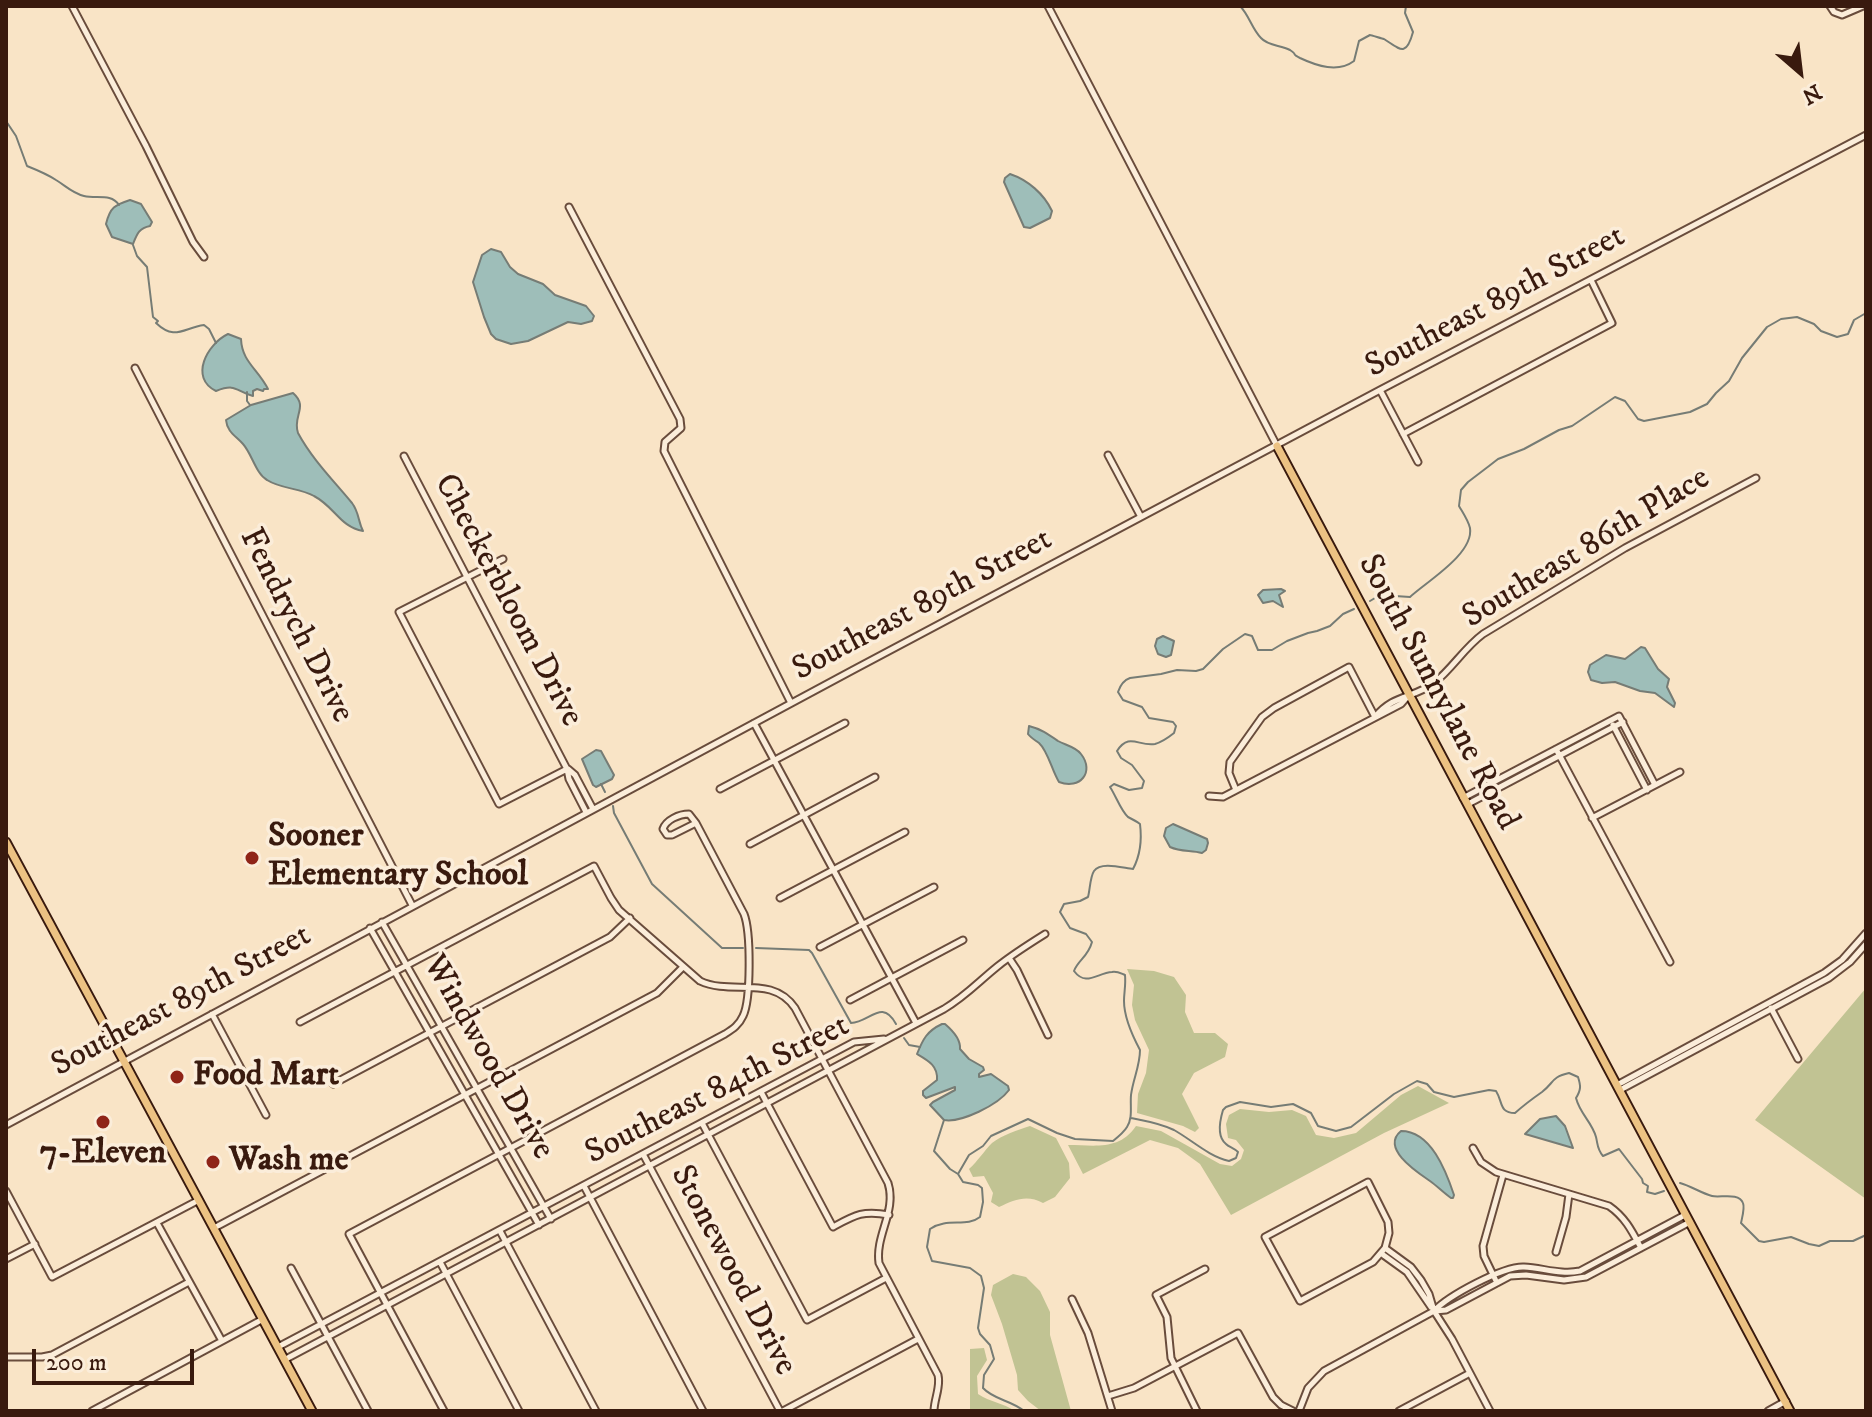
<!DOCTYPE html>
<html>
<head>
<meta charset="utf-8">
<style>
  body { margin:0 }
  #map { position:relative; width:1872px; height:1417px; overflow:hidden; background:#f9e4c6; font-family:"IM FELL DW Pica",serif }
  canvas { display:block }
  .frame { position:absolute; inset:0; border:8px solid #391a0e; pointer-events:none }
  .north { position:absolute; left:1760px; top:32px; width:80px; height:80px; -webkit-text-stroke:6px #fbedda; paint-order:stroke; rotate:152deg; font-size:22px; font-weight:700; line-height:32px; text-align:center; color:#391a0e }
  .north::after { content:''; display:block; margin:auto; width:28px; height:36px; background:#391a0e; clip-path:polygon(50% 0,100% 100%,50% 72%,0 100%) }
  .scale { position:absolute; left:32px; top:1349px; width:162px; height:36px; box-sizing:border-box; border:4px solid #391a0e; border-top:0; padding-left:10px; font-size:24px; line-height:28px; white-space:nowrap; color:#391a0e; -webkit-text-stroke:6px #fbedda; paint-order:stroke }
</style>
</head>
<body>
<div id="map">
<canvas width="1872" height="1417"></canvas>
<div class="frame"></div>
<div class="north">N</div>
<div class="scale">200 m</div>
</div>
<script>
const context = document.querySelector('canvas').getContext('2d');
context.lineJoin = 'round';
function paint(path, color) { context.fillStyle = color; context.fill(path, 'evenodd'); }
function strokePath(path, color, width, dash) { context.strokeStyle = color; context.lineWidth = width; context.lineCap = dash ? 'butt' : 'round'; context.setLineDash(dash || []); context.stroke(path); }
function drawText(font, color, halo, rows, align = 'center') {
  context.font = font + ' "IM FELL DW Pica",serif'; context.lineWidth = 7; context.setLineDash([]); context.textBaseline = 'middle'; context.strokeStyle = halo; context.fillStyle = color; for (const [text, x, y, turn = 0] of rows) {
    context.save(); context.translate(x, y); context.rotate((+turn || 0) * Math.PI / 180); context.textAlign = isNaN(turn) ? turn : align; if (halo) context.strokeText(text, 0, 0); context.fillText(text, 0, 0); context.restore();
  }
}
const green = new Path2D(`
  M1127 969 1154 971 1174 977 1186 995 1185 1012 1194 1033H1215L1228 1044 1225 1057 1194 1073 1182 1094 1199 1128 1195 1132 1183 1126 1137 1113 1138 1094 1146 1073 1149 1050 1135 1020 1132 1005 1134 985Z
  M1866 988V1199L1755 1120Z
  M1418 1086 1449 1103 1384 1133 1231 1215 1200 1164 1178 1148 1150 1140 1083 1174 1068 1145C1095 1145 1119 1151 1136 1126L1161 1131 1220 1164 1232 1166 1241 1159 1244 1150 1236 1140 1228 1138 1226 1124 1229 1115 1240 1109 1269 1112 1292 1110 1306 1116 1316 1135 1334 1138 1356 1133 1401 1095Z
  M1030 1126 1056 1138 1069 1163 1070 1178 1055 1197 1043 1203C1027 1194 1014 1200 999 1207L991 1202 993 1193 984 1176 973 1177 969 1169C978 1161 984 1151 992 1143 1002 1135 1018 1130 1030 1126Z
  M1013 1274 1026 1277 1040 1291 1050 1312V1335L1071 1411H1041L1028 1401 1018 1390 1017 1375 1002 1324 991 1295 993 1285Z
  M984 1348 987 1360 977 1376 978 1394C990 1402 1003 1403 1015 1411L970 1410V1349Z`);
const water = new Path2D(`
  M1010 174C1028 180 1044 194 1052 211L1050 218 1030 228 1024 227 1004 182 1005 178Z
  M130 200 141 204 152 222 150 226C139 228 137 234 133 244L112 237 106 224C110 207 115 205 130 200Z
  M491 249 501 252 510 267 518 274 543 284 555 295 586 306 594 316 592 321 581 324 568 322 528 341 511 344 496 339 491 334 484 317 473 282 482 255Z
  M228 334 241 339C242 362 258 369 268 389H264L263 391 257 389 253 391V396C235 391 237 383 216 391 189 378 207 344 228 334Z
  M293 393C309 407 292 416 298 433 312 459 333 480 352 503 359 512 358 521 363 531 340 527 335 507 314 496 300 488 281 489 267 480 256 474 252 454 243 444 236 436 227 432 226 420L251 405Z
  M1281 589 1285 591 1279 595 1283 607 1273 601 1263 603 1258 595 1263 590Z
  M1163 636 1174 641 1171 655 1166 657 1158 654 1155 646 1157 639Z
  M1641 647 1645 648 1658 669 1669 679 1667 687 1675 703 1674 707 1655 693 1640 691 1615 682 1602 683 1591 680 1588 672 1590 665 1606 655 1625 659Z
  M1029 726C1041 729 1048 734 1058 741 1065 745 1076 747 1081 754 1095 772 1080 790 1059 782 1052 771 1048 751 1039 743 1035 740 1031 738 1028 734Z
  M596 750 601 751 614 775 612 779 596 787 593 785 582 759Z
  M1173 824 1207 839 1208 843 1206 850 1202 853C1191 850 1181 852 1170 847L1164 836 1166 828Z
  M942 1024H945C952 1030 961 1039 960 1049L969 1059 983 1067 984 1070 979 1074V1077L991 1074 1008 1086 1009 1090C998 1105 961 1123 944 1120L930 1105 933 1102 955 1090V1087L926 1098 923 1095V1091L937 1080C938 1066 929 1061 917 1054 923 1039 927 1031 942 1024Z
  M1556 1116 1565 1126 1573 1148 1525 1134 1540 1119Z
  M1401 1131C1431 1131 1446 1171 1454 1195L1453 1198H1451C1444 1193 1437 1186 1430 1181 1417 1172 1380 1148 1401 1131Z`);
const stream = new Path2D(`
  M1240 6C1249 15 1252 29 1261 38 1268 46 1280 45 1290 50 1299 56 1290 53 1300 58 1317 66 1338 73 1354 61L1359 41 1370 35C1371 35 1383 39 1384 39 1400 49 1406 58 1413 32L1405 13 1406 6
  M6 121 16 136 27 166C37 170 47 174 56 180 66 186 72 193 84 196 97 199 111 193 119 205
  M133 245 137 256 147 267 153 317 158 321 156 323C175 341 183 328 204 325L209 329 216 343
  M247 392V401L250 405
  M1370 601 1380 595 1410 597C1426 582 1474 554 1470 528 1468 520 1463 513 1459 506L1461 490 1468 482 1489 466 1498 459 1524 449 1559 430 1572 426 1615 397 1625 401 1638 419 1644 421 1690 412 1707 404 1716 393 1729 381 1742 358 1767 327 1781 319 1797 317 1814 324 1821 331 1837 337 1848 334 1854 320 1866 313
  M601 784 605 792
  M613 806 614 813 652 884 722 948H743
  M756 948 809 950 812 953 851 1023C870 1022 882 998 896 1024
  M904 1038 909 1045 920 1047
  M1131 1118C1146 1121 1160 1123 1174 1130 1192 1140 1208 1156 1229 1161L1236 1158 1238 1152C1234 1148 1229 1147 1226 1144 1216 1136 1220 1120 1223 1110L1226 1107 1240 1102 1271 1107 1293 1104 1311 1113 1318 1126 1336 1131 1351 1127 1394 1094 1417 1081 1427 1084 1434 1092 1454 1097 1489 1090 1496 1091C1503 1102 1499 1113 1515 1113 1524 1105 1532 1099 1542 1092 1554 1083 1551 1077 1569 1073L1578 1077C1581 1086 1581 1090 1576 1098 1580 1114 1592 1122 1596 1137 1598 1145 1597 1149 1603 1156L1619 1149 1642 1179 1643 1183 1648 1186 1647 1192 1655 1194 1664 1191
  M944 1120 934 1151 950 1169 958 1174
  M1680 1183C1691 1186 1701 1193 1712 1196 1720 1198 1739 1192 1743 1203 1745 1208 1742 1218 1741 1223L1759 1241 1764 1242 1791 1237 1809 1244 1819 1246 1830 1241H1853L1866 1235
  M1024 1411C1011 1400 994 1400 983 1388L984 1375 994 1359 990 1345 980 1334 978 1328 984 1288 981 1276 970 1268 932 1261 927 1247 930 1229C948 1217 966 1228 980 1217L983 1202 982 1188 978 1185 963 1182 958 1174 969 1155 983 1146 991 1136 1028 1119 1057 1133 1075 1139 1113 1141C1118 1137 1124 1132 1127 1127 1133 1118 1130 1106 1131 1095 1133 1079 1140 1066 1140 1050 1132 1035 1124 1018 1124 1001 1124 992 1126 985 1125 975 1120 973 1117 971 1112 972 1097 973 1086 987 1074 971 1078 960 1088 957 1092 942L1086 934 1070 928 1060 912 1064 904 1080 901 1088 897C1090 890 1090 877 1094 871 1101 861 1123 868 1133 869 1141 854 1142 840 1140 824 1136 821 1132 819 1128 817 1121 811 1116 796 1110 787L1114 784 1129 790 1142 788 1144 781 1132 765 1121 758 1117 751C1129 732 1139 747 1155 744 1162 742 1169 737 1174 733L1176 726 1173 722 1149 718 1142 707 1123 700 1118 692C1120 686 1124 680 1130 678L1161 674 1177 670 1196 671 1203 669 1223 649 1245 634 1252 636 1258 650H1272L1287 641 1308 633 1317 631 1330 626 1343 614 1354 609`);
const minor = new Path2D(`
  M72 6 146 146 193 242 204 257
  M1048 6 1277 446
  M1830 6 1834 12 1842 15 1863 6
  M569 207 680 419 681 428 665 442 664 451 791 703
  M135 368 412 905
  M1380 390 1418 462
  M1403 434 1612 323 1591 280
  M1108 455 1141 517
  M404 456 567 769 569 779 586 812
  M503 559 399 612 499 804 567 769
  M1375 717C1394 694 1412 699 1434 683 1452 669 1464 648 1483 634L1625 548 1756 478
  M754 723 916 1023
  M1613 725 1647 790
  M1556 749 1670 962
  M568 769 575 775 593 809
  M720 789 845 723
  M1236 790 1229 773 1230 762 1262 717 1274 708 1349 667 1375 717
  M1209 796 1223 797 1401 704 1408 696
  M1463 798 1619 716 1655 785
  M1468 804 1623 722
  M1592 818 1680 772
  M750 844 875 777
  M780 898 905 832
  M382 922 551 1219
  M370 928 539 1225
  M820 947 934 887
  M1009 958 1017 970 1048 1035
  M850 1000 963 940
  M1771 1008 1798 1059
  M212 1014 266 1115
  M300 1022 594 866 611 898 619 910 700 981C732 996 772 974 795 1008L888 1183C897 1211 875 1235 879 1263L938 1375C941 1387 934 1399 934 1411
  M333 1084 610 937 630 918
  M1617 1085 1824 973 1842 960 1866 933
  M1620 1090 1829 978 1850 962 1866 944
  M761 1092 833 1227C855 1215 863 1210 889 1215
  M702 1123 807 1320 886 1278
  M6 1125 853 670 1380 390 1866 135
  M1473 1148 1481 1162 1496 1172 1609 1206C1625 1217 1632 1231 1641 1248
  M643 1154 780 1411
  M1368 1182 1388 1222 1389 1233 1385 1248 1373 1262 1300 1301 1265 1237Z
  M584 1186 703 1411
  M6 1191 52 1277 199 1200
  M157 1223 222 1341
  M214 1228 657 993 683 967
  M500 1231 596 1411
  M1385 1248 1411 1267 1421 1280 1429 1294 1434 1311 1452 1339 1490 1411
  M1556 1252 1566 1217 1569 1194
  M1382 1254 1407 1272 1431 1307
  M6 1259 35 1244
  M440 1262 519 1411
  M291 1268 368 1411
  M1497 1283 1484 1256 1483 1246 1503 1175
  M1072 1299 1088 1333 1112 1411
  M1435 1311 1446 1310 1510 1276 1526 1275 1564 1280 1586 1277 1690 1222
  M278 1347 854 1042 884 1039
  M6 1357H42L52 1355 189 1282
  M284 1360 944 1009C966 996 978 982 998 966 1013 954 1029 944 1045 934
  M1108 1396 1134 1388 1238 1333 1273 1397 1281 1405 1293 1411
  M92 1411 263 1319
  M444 1411 349 1234 725 1034C733 1029 739 1025 743 1016 751 1000 751 932 744 914L696 823 689 814C679 814 666 820 663 829L667 835H672L696 823
  M783 1411 918 1339
  M1197 1411 1171 1358 1167 1317 1156 1295 1205 1269
  M1299 1411 1308 1388 1324 1371 1434 1311C1448 1296 1503 1266 1524 1267 1543 1268 1561 1275 1580 1271L1685 1215
  M1399 1411 1470 1373
  M1768 1411 1786 1401`);
const major = new Path2D(`
  M1277 446 1790 1411
  M6 842 312 1411`);
const markers = [
  [252,858,8,"#8f2418"],
  [177,1077,8,"#8f2418"],
  [103,1122,8,"#8f2418"],
  [213,1162,8,"#8f2418"]
];
const streetNames = [
  ["Southeast 89th Street",1496,303,-28],
  ["Southeast 86th Place",1587,549,-31],
  ["Checkerbloom Drive",507,601,62],
  ["Southeast 89th Street",923,606,-28],
  ["Fendrych Drive",295,626,63],
  ["South Sunnylane Road",1437,693,62],
  ["Southeast 89th Street",182,1002,-28],
  ["Windwood Drive",487,1058,60],
  ["Southeast 84th Street",718,1091,-27],
  ["Stonewood Drive",732,1271,62]
];
const poiNames = [
  ["Sooner",268,838],
  ["Elementary School",268,877],
  ["Food Mart",193,1077],
  ["7-Eleven",103,1155,"center"],
  ["Wash me",229,1162]
];
paint(green, '#c1c393');
paint(water, '#9ebeb9');
strokePath(water, '#767c75', 2);
strokePath(stream, '#767c75', 2);
strokePath(minor, '#694c3c', 9);
strokePath(major, '#391a0e', 11);
strokePath(minor, '#fbedda', 5);
strokePath(major, '#ecc283', 7);
for (const [x, y, r, color] of markers) { const dot = new Path2D(); dot.arc(x, y, r, 0, 2 * Math.PI); context.fillStyle = color; context.fill(dot); strokePath(dot, '#fbedda', 3); }
drawText('34px', '#391a0e', '#fbedda', streetNames);
drawText('bold 34px', '#391a0e', '#fbedda', poiNames, 'left');
</script>
</body>
</html>
